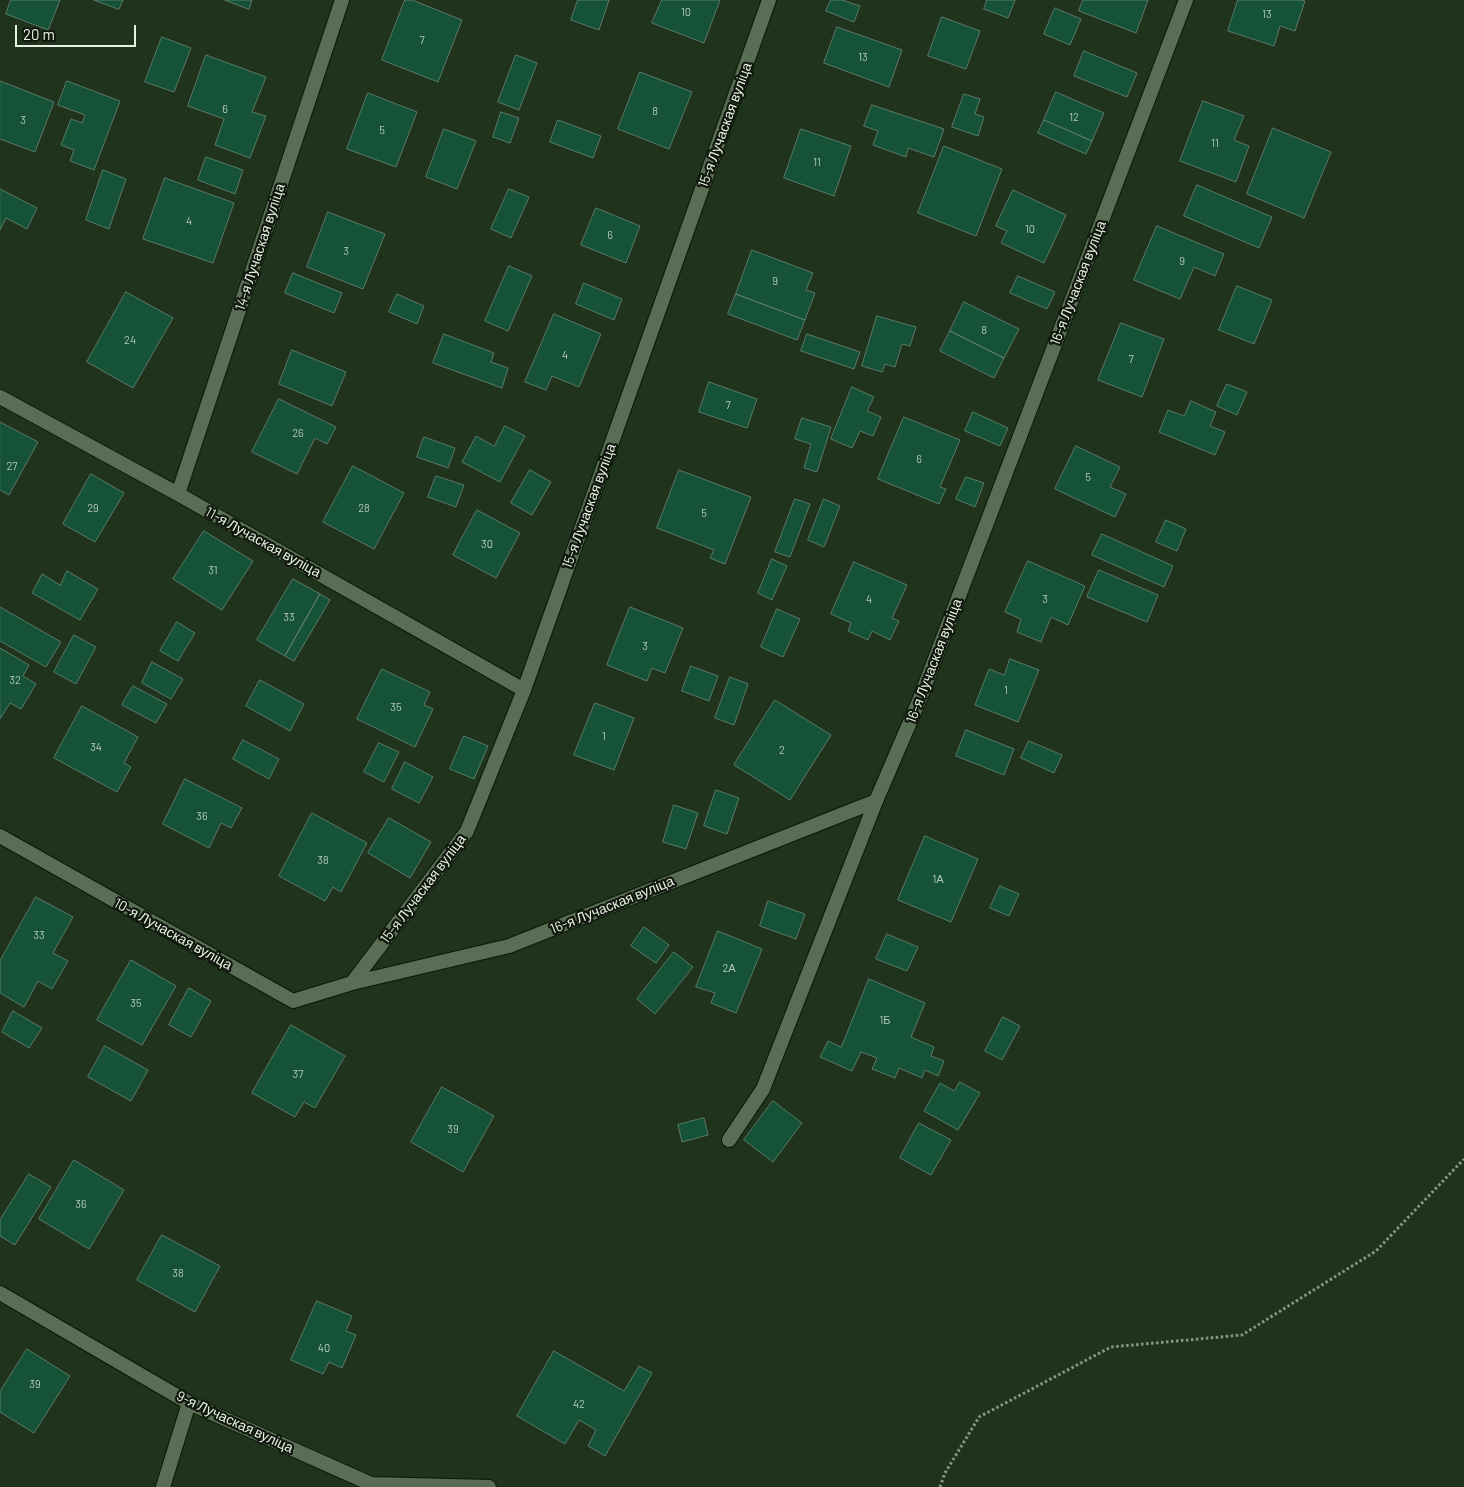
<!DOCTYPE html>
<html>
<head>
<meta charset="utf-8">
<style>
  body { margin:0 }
  #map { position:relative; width:1464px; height:1487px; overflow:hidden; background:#20331c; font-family:Barlow,sans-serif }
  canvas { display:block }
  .scale { position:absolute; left:15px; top:25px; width:121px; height:22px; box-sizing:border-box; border:2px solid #e6f2e3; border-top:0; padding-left:6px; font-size:15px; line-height:18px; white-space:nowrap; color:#e6f2e3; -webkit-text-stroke:4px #10180e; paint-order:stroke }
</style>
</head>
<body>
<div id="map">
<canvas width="1464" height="1487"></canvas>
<div class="scale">20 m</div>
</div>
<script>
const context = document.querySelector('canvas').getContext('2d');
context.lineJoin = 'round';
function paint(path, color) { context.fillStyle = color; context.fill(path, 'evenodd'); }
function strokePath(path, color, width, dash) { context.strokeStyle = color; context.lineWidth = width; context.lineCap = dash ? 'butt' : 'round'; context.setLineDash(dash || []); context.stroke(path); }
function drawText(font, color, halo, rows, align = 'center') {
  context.font = font + ' Barlow,sans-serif'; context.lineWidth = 4.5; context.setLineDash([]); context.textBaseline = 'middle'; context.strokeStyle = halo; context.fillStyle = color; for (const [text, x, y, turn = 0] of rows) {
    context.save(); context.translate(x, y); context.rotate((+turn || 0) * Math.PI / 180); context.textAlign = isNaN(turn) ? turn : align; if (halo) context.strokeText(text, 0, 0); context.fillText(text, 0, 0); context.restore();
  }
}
const building = new Path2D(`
  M11 0H60L48 30 6 14Z
  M94 0H123L119 9Z
  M225 0H252L249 9Z
  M405 0H412L462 20 438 82 382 60Z
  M578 0H609L599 30 571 20Z
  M662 0H720L704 43 652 23Z
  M831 0H842L860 6 854 22 826 11Z
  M987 0H1015L1008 18 984 9Z
  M1083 0H1148L1136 33 1079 11Z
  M1238 0H1300L1305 1 1295 31 1280 26 1274 46 1228 31Z
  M1055 8 1081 19 1070 45 1044 34Z
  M942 17 980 31 966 69 928 56Z
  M837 27 902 50 889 87 824 63Z
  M162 37 191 48 174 92 145 82Z
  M1084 51 1137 73 1127 97 1074 76Z
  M206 55 266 77 252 112 266 116 250 158 215 145 224 119 188 106Z
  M516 55 537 63 519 110 498 102Z
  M640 72 692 92 669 149 618 129Z
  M0 81 54 102 35 152 0 139Z
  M67 81 120 101 94 170 70 161 74 150 61 145 71 119 82 123 85 115 58 105Z
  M1056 92 1104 113 1092 141 1044 120Z
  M368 93 417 112 396 167 347 149Z
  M964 94 980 99 975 114 984 117 978 136 952 127Z
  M1203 101 1244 116 1234 140 1249 146 1236 182 1180 161Z
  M872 105 944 129 934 157 908 148 906 157 873 145 878 131 864 126Z
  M501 112 519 118 510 143 493 137Z
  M558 120 601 136 593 158 550 142Z
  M1044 120 1092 141 1086 154 1038 133Z
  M1273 128 1331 152 1304 218 1247 194Z
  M444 129 476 141 457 189 426 177Z
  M801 129 851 146 834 196 784 178Z
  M944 146 1002 169 976 236 918 213Z
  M206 157 243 170 235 194 198 180Z
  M103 170 126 179 109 229 86 220Z
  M165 178 234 203 213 263 143 239Z
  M1197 185 1272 217 1259 248 1184 216Z
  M0 189 37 208 27 229 6 218 0 230Z
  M509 189 529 197 511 238 491 229Z
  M1013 190 1066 215 1044 263 1001 243 1007 231 996 226Z
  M596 208 640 226 626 263 581 245Z
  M328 212 385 234 363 289 307 267Z
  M1157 226 1224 254 1215 276 1194 267 1180 299 1134 280Z
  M752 250 813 273 806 290 815 293 805 320 736 294Z
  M509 266 532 276 508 331 485 321Z
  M293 273 342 293 334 313 285 293Z
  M1018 276 1055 292 1047 309 1010 293Z
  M584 283 622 299 614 320 576 304Z
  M1237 286 1272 300 1254 344 1219 330Z
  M126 292 173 318 133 388 87 362Z
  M397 294 424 306 417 324 389 312Z
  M736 294 805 320 797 340 728 314Z
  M964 302 1019 329 1004 358 950 331Z
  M554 314 601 334 579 387 552 376 546 390 525 382Z
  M877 316 916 327 910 346 902 344 895 367 885 364 882 372 862 366Z
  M1121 323 1164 339 1142 397 1098 380Z
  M950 331 1004 358 994 378 940 351Z
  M444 334 494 353 491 362 508 368 502 388 433 363Z
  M807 334 860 352 854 369 801 351Z
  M292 350 346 372 332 406 279 384Z
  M709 382 757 399 747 428 699 412Z
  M1227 384 1247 392 1237 415 1217 406Z
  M852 387 874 397 867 411 881 417 873 436 860 431 852 448 831 439Z
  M279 399 336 427 327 444 315 438 297 474 252 452Z
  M1191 401 1216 412 1210 426 1225 432 1215 455 1159 432 1168 410 1184 416Z
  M973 412 1008 428 1000 446 965 431Z
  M904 417 960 440 940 487 946 489 939 504 878 479Z
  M802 418 831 427 817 472 804 468 811 444 795 439Z
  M0 422 38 442 9 495 0 490Z
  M505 426 525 436 500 482 462 462 476 436 494 446Z
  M424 437 455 448 448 468 417 457Z
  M1076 446 1120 467 1110 487 1126 494 1115 517 1055 489Z
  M353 466 404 493 374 549 323 522Z
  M530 470 551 482 532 515 511 503Z
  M679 470 751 497 725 564 710 558 714 550 657 528Z
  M91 474 124 493 95 542 63 524Z
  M436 476 464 485 456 507 428 497Z
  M966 477 984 483 975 507 956 499Z
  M795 499 810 504 790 557 775 552Z
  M824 499 840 506 824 547 808 540Z
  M477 510 520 533 496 578 453 555Z
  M1166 520 1186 529 1177 551 1156 542Z
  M204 531 253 561 222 610 173 579Z
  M1102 534 1173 566 1164 587 1092 555Z
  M772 559 787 566 772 600 758 593Z
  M1028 561 1085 586 1068 625 1051 617 1041 642 1017 632 1021 619 1005 612Z
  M854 562 907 585 892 618 899 621 890 640 872 631 868 640 848 631 851 623 831 614Z
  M1099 570 1158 595 1147 622 1087 597Z
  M67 571 98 589 80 620 32 593 42 574 60 585Z
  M293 579 320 594 285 656 257 640Z
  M320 594 330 600 294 661 285 656Z
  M0 607 61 642 46 667 0 641Z
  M630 607 683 628 665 673 652 668 647 681 607 665Z
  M777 609 800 619 783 657 761 647Z
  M177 622 195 633 178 661 160 651Z
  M74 635 96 647 76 684 54 672Z
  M0 648 29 665 23 676 36 684 21 709 10 703 0 719Z
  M1010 659 1039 670 1018 722 975 705 989 669 1004 675Z
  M152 662 183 679 171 699 142 683Z
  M691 666 718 676 709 701 682 691Z
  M382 669 430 692 424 705 433 709 415 747 357 719Z
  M730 677 748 684 734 725 715 718Z
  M260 680 304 704 290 731 246 706Z
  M133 686 167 704 156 723 122 705Z
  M775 700 831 735 790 800 734 765Z
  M595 703 634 718 614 770 574 755Z
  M82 706 138 737 124 763 131 767 117 792 54 758Z
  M966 730 1014 749 1004 775 956 756Z
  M464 736 488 746 474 779 450 769Z
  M243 740 279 759 269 779 233 759Z
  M1029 741 1062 755 1054 773 1021 758Z
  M379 743 399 752 384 782 364 772Z
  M405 762 433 777 419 803 392 789Z
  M185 779 242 808 231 828 221 823 209 848 163 824Z
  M716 790 739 798 727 834 704 826Z
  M674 805 698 813 686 849 663 842Z
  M312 813 367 843 341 892 333 887 325 901 279 876Z
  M389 818 431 842 410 878 368 853Z
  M925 836 978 859 951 922 898 900Z
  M1000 886 1019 894 1009 916 990 908Z
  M36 897 73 917 53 953 68 961 52 989 38 981 24 1007 0 993V961Z
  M768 901 805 914 796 939 760 926Z
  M644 927 669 945 656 963 631 946Z
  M718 931 762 949 736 1013 711 1003 715 993 696 987Z
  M887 934 918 947 907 971 876 959Z
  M674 952 693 967 655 1014 637 999Z
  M131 960 176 986 142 1045 97 1020Z
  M869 979 925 1003 911 1037 934 1047 931 1056 944 1061 938 1076 925 1070 922 1078 899 1068 895 1078 872 1069 877 1058 861 1052 852 1071 820 1057 828 1041 841 1047Z
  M189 988 211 1001 191 1037 169 1025Z
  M13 1011 42 1028 29 1048 2 1032Z
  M1003 1017 1020 1026 1002 1060 985 1051Z
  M291 1025 345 1056 315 1108 304 1102 295 1117 252 1093Z
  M105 1046 148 1070 131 1101 88 1077Z
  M960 1082 980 1093 958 1130 924 1111 940 1083 954 1091Z
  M442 1087 494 1116 463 1172 411 1142Z
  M773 1101 802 1123 773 1162 744 1140Z
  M704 1118 708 1135 682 1142 678 1125Z
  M919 1123 951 1140 931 1175 900 1158Z
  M74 1160 124 1190 89 1249 39 1219Z
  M29 1174 51 1187 15 1245 0 1236V1220Z
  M162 1235 220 1266 195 1312 137 1280Z
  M317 1301 352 1316 346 1331 356 1335 342 1368 329 1362 323 1374 291 1360Z
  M27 1349 70 1376 34 1433 0 1412V1392Z
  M554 1351 624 1391 639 1366 652 1373 605 1456 588 1446 596 1430 579 1420 565 1444 517 1416Z`);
const path = new Path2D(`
  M940 1487 945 1473 979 1417 1111 1347 1242 1335 1376 1251 1464 1159`);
const service = new Path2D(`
  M729 1140 763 1089 876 801
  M163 1487 189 1403`);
const minor = new Path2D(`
  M0 397 178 494 524 690
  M178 494 342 0
  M0 836 293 1001 352 983 509 946 876 801 919 701 1186 0
  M352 983 467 831 524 690 769 0
  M0 1293 189 1403 371 1484 489 1487`);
const numberNames = [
  ["10",686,12],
  ["13",1267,14],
  ["7",422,40],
  ["13",863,57],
  ["6",225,109],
  ["8",655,111],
  ["12",1074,117],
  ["3",23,120],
  ["5",382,130],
  ["11",1215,143],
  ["11",817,162],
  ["4",189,221],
  ["10",1030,229],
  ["6",610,235],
  ["3",346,251],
  ["9",1182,261],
  ["9",775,281],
  ["8",984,330],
  ["24",130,340],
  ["4",565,355],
  ["7",1131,359],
  ["7",728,405],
  ["26",298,433],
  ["6",919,459],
  ["27",12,466],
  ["5",1088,477],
  ["29",93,508],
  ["28",364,508],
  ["5",704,513],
  ["30",487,544],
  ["31",213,570],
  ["4",869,599],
  ["3",1045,599],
  ["33",289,617],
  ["3",645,646],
  ["32",15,680],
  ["1",1006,690],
  ["35",396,707],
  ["1",604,736],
  ["34",96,747],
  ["2",782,750],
  ["36",202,816],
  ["38",323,860],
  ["1А",938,879],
  ["33",39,935],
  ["2А",729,968],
  ["35",136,1003],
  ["1Б",885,1020],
  ["37",298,1074],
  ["39",453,1129],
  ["36",81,1204],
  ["38",178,1273],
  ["40",324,1348],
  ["39",35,1384],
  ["42",579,1404]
];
const streetNames = [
  ["15-я Лучаская вуліца",725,125,-70],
  ["14-я Лучаская вуліца",260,247,-72],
  ["16-я Лучаская вуліца",1078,283,-69],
  ["15-я Лучаская вуліца",589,506,-70],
  ["11-я Лучаская вуліца",263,542,29],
  ["16-я Лучаская вуліца",934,661,-69],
  ["15-я Лучаская вуліца",423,889,-53],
  ["16-я Лучаская вуліца",612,905,-22],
  ["10-я Лучаская вуліца",173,934,29],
  ["9-я Лучаская вуліца",235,1422,25]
];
paint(building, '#165237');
strokePath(building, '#5a7a69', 1);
strokePath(service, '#091a06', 16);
strokePath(minor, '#091a06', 16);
strokePath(path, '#879784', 3, [2.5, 2.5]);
strokePath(service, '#596e55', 14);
strokePath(minor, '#596e55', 14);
drawText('11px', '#b2cab8', null, numberNames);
drawText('14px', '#e6f2e3', '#10180e', streetNames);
</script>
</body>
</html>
